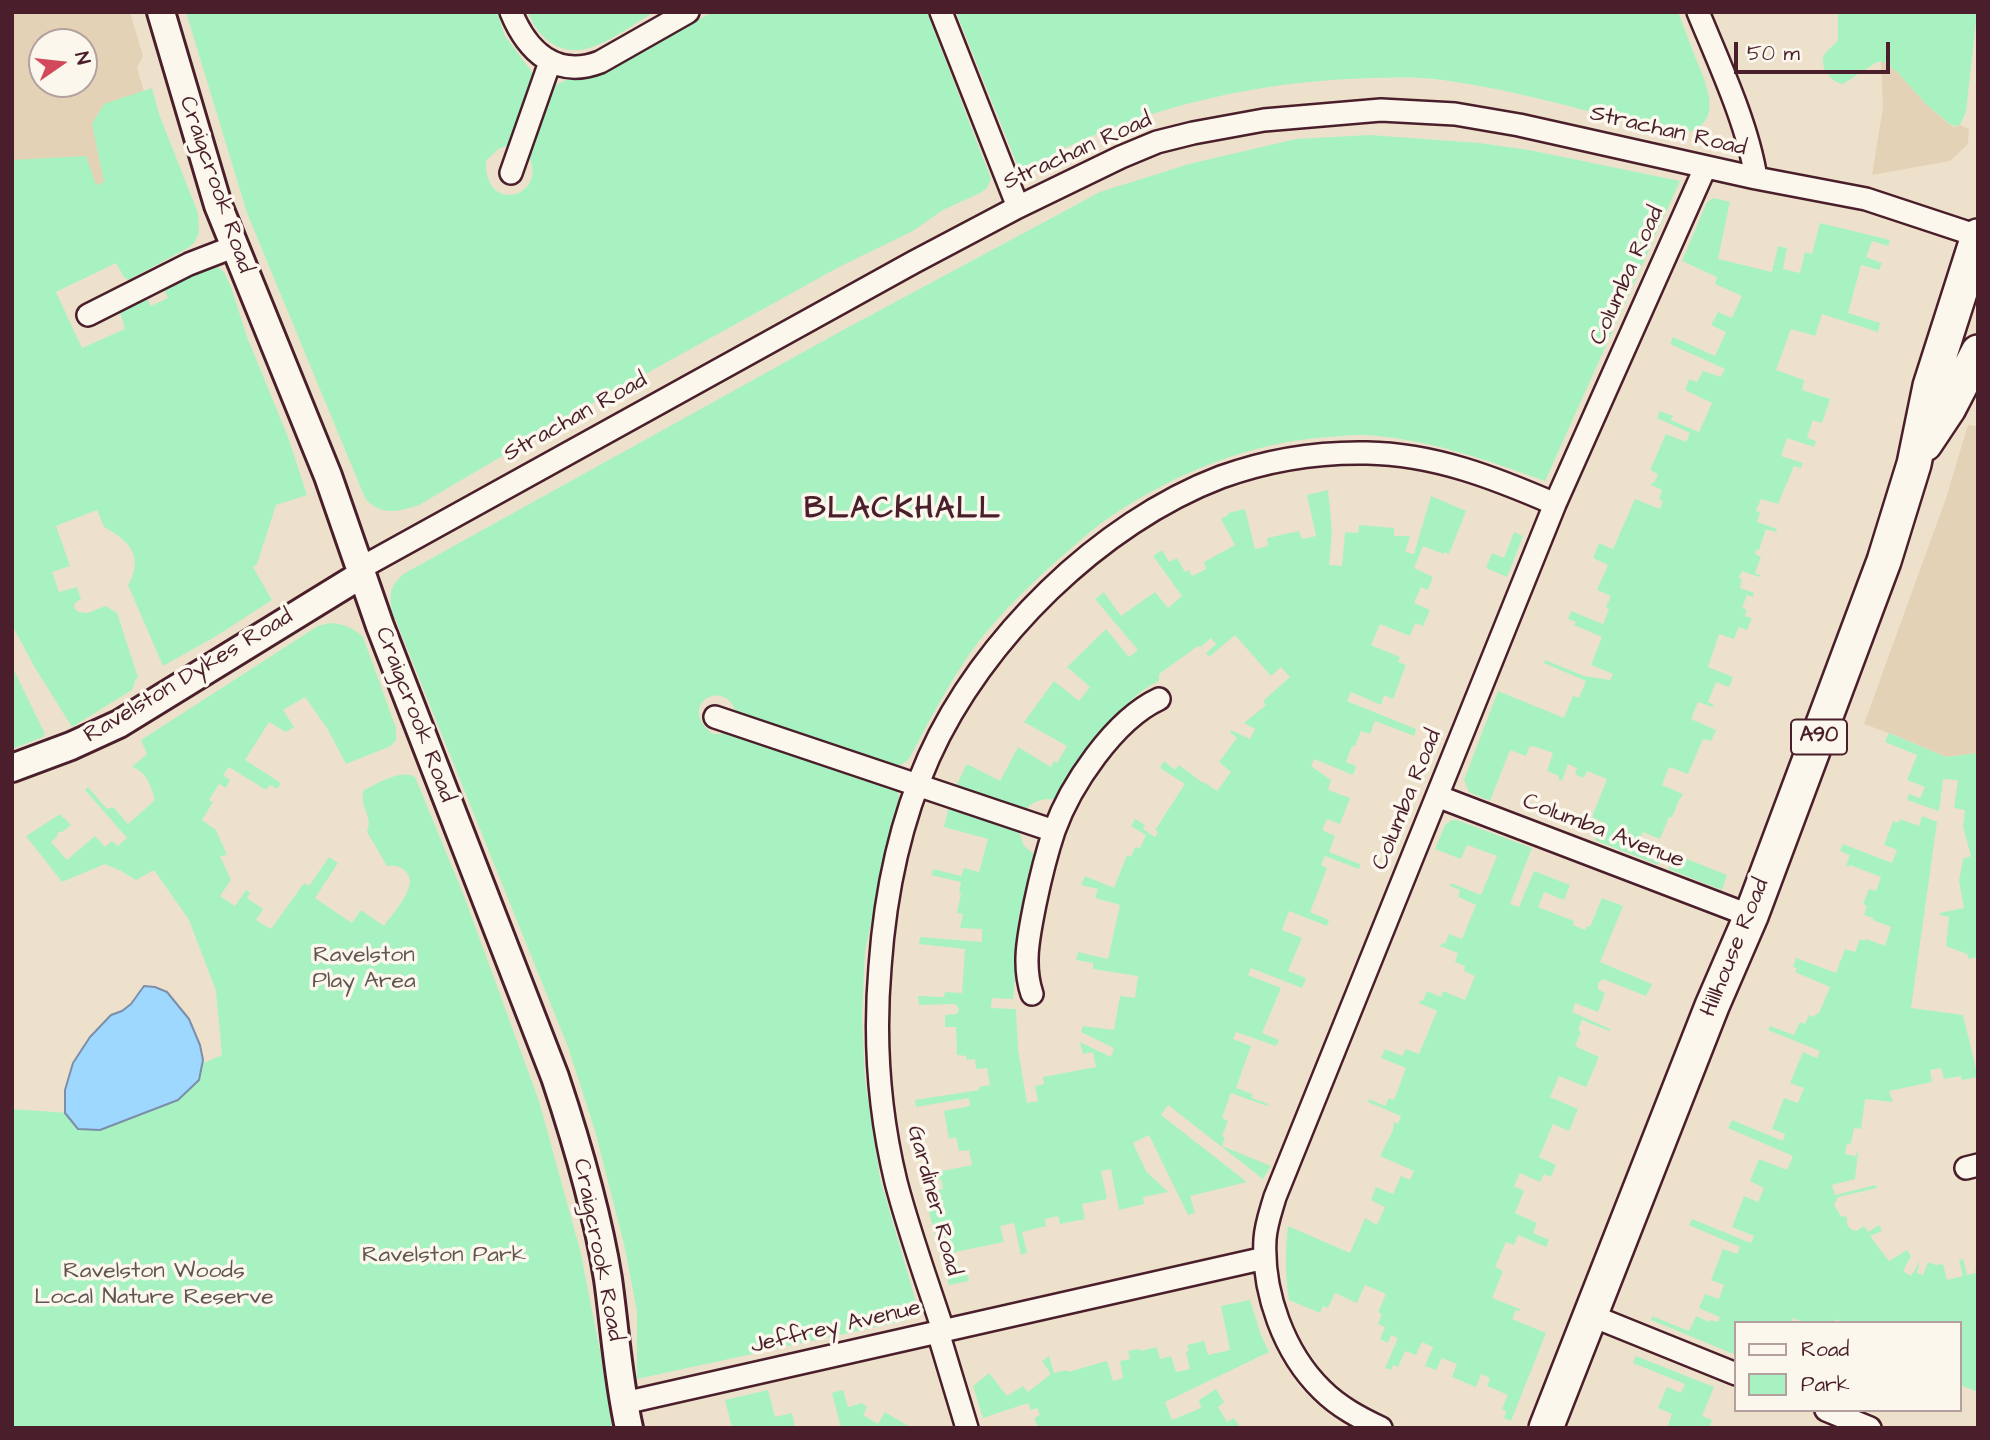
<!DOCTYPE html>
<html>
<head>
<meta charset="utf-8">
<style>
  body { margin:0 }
  #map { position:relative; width:1990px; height:1440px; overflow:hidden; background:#eee1cc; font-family:"Architects Daughter",sans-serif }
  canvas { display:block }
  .frame { position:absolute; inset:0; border:14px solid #4a1f2b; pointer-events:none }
  .legend { position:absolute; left:1734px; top:1321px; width:228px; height:91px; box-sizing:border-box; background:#fbf7ec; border:2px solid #b4a19f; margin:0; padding:9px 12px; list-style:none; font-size:21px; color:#4a1f2b }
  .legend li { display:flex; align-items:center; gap:14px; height:35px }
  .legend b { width:35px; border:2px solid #b4a19f }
  .north { position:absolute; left:28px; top:28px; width:70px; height:70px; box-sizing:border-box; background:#fbf7ec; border:2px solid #b4a19f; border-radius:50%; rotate:76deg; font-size:19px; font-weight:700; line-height:28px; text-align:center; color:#4a1f2b }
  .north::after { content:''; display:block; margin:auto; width:24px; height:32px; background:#d1495b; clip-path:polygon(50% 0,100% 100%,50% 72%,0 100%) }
  .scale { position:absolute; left:1734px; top:42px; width:156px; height:32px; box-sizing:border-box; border:4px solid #4a1f2b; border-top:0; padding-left:9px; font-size:21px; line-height:24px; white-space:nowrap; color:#4a1f2b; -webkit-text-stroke:5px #fbf7ec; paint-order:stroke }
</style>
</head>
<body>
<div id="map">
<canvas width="1990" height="1440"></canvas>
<div class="frame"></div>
<ul class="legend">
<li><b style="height:9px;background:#fbf7ec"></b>Road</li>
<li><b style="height:19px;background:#a8f2c1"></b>Park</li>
</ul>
<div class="north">N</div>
<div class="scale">50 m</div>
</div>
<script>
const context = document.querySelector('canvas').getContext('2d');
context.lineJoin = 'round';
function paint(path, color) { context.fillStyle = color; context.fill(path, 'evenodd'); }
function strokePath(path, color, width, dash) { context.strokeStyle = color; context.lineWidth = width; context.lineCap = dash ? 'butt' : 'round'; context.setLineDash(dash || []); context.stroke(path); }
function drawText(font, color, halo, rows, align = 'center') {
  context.font = font + ' "Architects Daughter",sans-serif'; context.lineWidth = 7; context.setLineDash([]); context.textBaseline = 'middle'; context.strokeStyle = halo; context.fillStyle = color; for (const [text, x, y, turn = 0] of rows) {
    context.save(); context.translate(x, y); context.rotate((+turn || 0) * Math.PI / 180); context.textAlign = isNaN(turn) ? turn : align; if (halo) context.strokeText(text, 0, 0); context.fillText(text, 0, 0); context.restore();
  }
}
const built = new Path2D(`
  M12 12H130L143 56 137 68 144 91 105 182 40 212 12 176ZM42 42H84V84H42Z
  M1881 61 1888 64 1899 74 1927 105 1950 125 1954 127 1960 125 1969 129 1968 144 1950 161 1872 175 1883 107Z
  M1968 425 1978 426V753L1946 757 1897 736 1864 724 1946 498Z`);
const green = new Path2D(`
  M186 12H497L505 36 535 76 512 144 498 149 486 161C484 220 557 193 524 149L548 94 556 85 568 79 597 74 713 12H927L991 179 986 189 980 193 943 210 913 231 839 267 584 408 419 505C399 512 379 516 365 498L247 213Z
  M528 12H654C636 23 611 41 592 47 562 58 538 39 528 12Z
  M956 12H1678C1684 28 1690 43 1696 59 1710 92 1725 129 1675 135 1598 114 1522 91 1443 80 1412 76 1378 78 1347 79 1253 84 1162 105 1076 143 1060 150 1044 160 1029 168L1020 167 1017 164Z
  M1838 12H1977L1966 112 1960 125 1952 126 1927 105 1899 74 1885 62H1877L1843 84C1833 83 1821 70 1823 58 1825 51 1834 46 1838 40Z
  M152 88 159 114 198 213 199 232 195 242 188 248 128 280 124 277 116 263 56 292 82 348 125 329 119 308 143 292 151 306 168 298 160 282 206 262 216 265 224 272 231 287 247 337 288 437 307 495 276 505 257 564 253 567 272 600 218 635 163 666 128 585C145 556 128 540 104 527L97 510 56 526 70 566 52 572 59 592 77 587 81 599 75 603 74 608 78 612 87 613 106 606 117 613 138 677 136 679 132 690 72 727 34 666 12 625V160L86 156 96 185 104 182 92 124 104 104Z
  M1370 135 1479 143 1529 150 1680 181 1545 481C1487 460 1428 439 1366 435 1354 434 1341 437 1329 437 1252 442 1177 472 1113 515 1091 529 1072 548 1052 565 1026 589 1001 613 979 641 951 678 930 719 909 759L901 765H895L736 712C724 676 675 706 713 734H721L727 731 895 786 899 796 865 951 862 1016 865 1079 880 1178 916 1302C916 1312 914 1318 904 1321L637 1379V1311L624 1244 595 1131 568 1047 392 611C389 593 390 585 405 573L845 329 1100 192 1189 164 1296 139Z
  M1714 198 1730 202 1718 259 1772 272 1778 246 1787 248 1783 269 1800 273 1805 252 1812 254 1820 223 1890 240 1888 246 1872 241 1866 257 1882 263 1879 270 1861 265 1848 313 1880 323 1878 332 1822 314 1815 336 1791 329 1776 370 1804 380 1802 390 1830 399 1822 423 1813 420 1807 438 1816 441 1814 447 1787 438 1781 456 1803 463 1801 468 1794 466 1778 504 1761 499 1756 511 1760 512 1757 522 1777 529 1776 532 1766 529 1759 550H1756L1755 554 1761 557 1755 573 1760 575V577L1742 571 1739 578 1742 580 1740 588 1754 593 1753 597 1747 595 1742 608 1747 610 1745 616 1752 618 1747 630 1739 627 1734 639 1719 634 1708 667 1733 677 1729 687 1716 682 1708 702 1714 705 1713 707 1698 702 1691 719 1716 730 1711 741 1703 739 1688 774 1669 767 1662 785 1683 794 1681 798H1680L1672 817H1669L1660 839 1643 832 1635 852 1659 862 1658 865 1595 840 1602 822 1592 817 1607 779 1587 771 1584 778 1575 774 1577 768 1568 764 1562 781 1558 779 1559 776 1547 771 1553 753 1533 746 1529 747 1526 756 1510 750 1490 801 1469 792 1464 780 1498 691 1564 718 1573 696 1579 698 1586 681 1544 663 1545 660 1584 676 1610 680 1613 674 1591 665 1602 637 1574 625 1576 622 1568 619 1571 611 1603 624 1609 609 1606 607 1611 596 1597 590 1608 565 1593 558 1599 543 1613 549 1635 499 1660 509 1663 501 1659 499 1662 490 1651 485V483H1654L1658 474 1650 470 1666 434 1686 442 1690 433 1657 418 1660 411 1673 416 1671 420 1699 432 1712 403 1685 390 1689 379 1697 382 1703 371 1721 377 1725 369 1670 344 1673 337 1715 356 1726 332 1711 325 1718 312 1732 318 1742 296 1715 284 1717 277 1682 261 1707 202Z
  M1328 490 1332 531 1329 565 1342 566 1345 532 1358 533 1359 525 1394 528V536H1410L1405 552 1414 554 1431 496 1466 511 1449 554 1444 552 1443 554 1423 546 1414 568 1433 577 1428 590 1421 587 1414 603 1430 610 1423 626 1415 623 1410 636 1380 624 1371 645 1400 657 1398 662 1406 665 1393 699 1384 695 1381 705 1351 692 1347 701 1416 729 1414 736 1375 721 1370 734 1361 731 1355 746H1352L1346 762 1356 766 1353 775 1314 759 1311 766 1331 780 1328 790 1350 798 1340 824 1327 819 1322 830 1335 836 1329 852 1360 864 1359 869 1325 856 1321 865 1327 868 1310 912 1329 920 1327 926 1289 911 1282 930 1302 938 1288 971 1306 978 1302 988 1251 968 1248 975 1281 988 1262 1033 1279 1040 1276 1046 1236 1032 1233 1039 1251 1046 1236 1088 1252 1094V1098L1268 1104 1267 1106 1231 1093 1222 1118 1228 1121 1222 1136 1225 1138 1222 1146 1271 1166 1263 1179 1168 1105 1161 1115 1247 1182 1190 1196 1195 1213 1188 1215 1149 1135 1133 1143 1146 1171 1168 1192 1143 1197 1144 1204 1119 1210 1111 1169 1101 1171 1107 1199 1082 1204 1085 1219 1060 1224 1058 1216 1045 1219 1046 1226 1022 1232 1027 1253 1021 1255 1014 1223 1000 1226 1004 1242 955 1252 958 1266H960L962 1274 967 1273 969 1281 949 1285 924 1194 943 1189 941 1179 929 1182 927 1174 972 1165 969 1150 959 1151 956 1137 949 1139 944 1111 970 1106 969 1098 916 1107 915 1100 979 1090V1087L990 1085 987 1068 976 1069 975 1059 967 1060 966 1056 957 1055 956 1027H945V1015L957 1014 959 1009 955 1004 919 1005 918 996 944 997 945 992 962 993 965 949 919 944 920 937 982 942V929L960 928 963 914 957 913 961 893 959 892 961 882 931 875 933 869 961 876 964 868 979 872 988 839 944 827 949 806 1018 829 1024 846 1038 857 1018 946 1013 999 992 998 991 1008 1016 1009 1018 1049 1027 1103 1038 1101 1035 1086 1044 1084 1043 1077 1096 1067 1093 1052 1083 1054 1080 1042 1111 1057 1114 1048 1081 1032 1083 1026 1114 1030 1120 996 1135 998 1138 976 1093 969V963L1076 960 1078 952 1108 959 1120 905 1095 898 1098 889 1081 885 1085 876 1114 888 1127 855 1131 857 1135 847 1140 848 1146 835 1131 826 1135 819 1145 825 1143 829 1155 837 1158 832 1155 830 1185 784 1160 768 1164 761 1175 770 1179 765 1203 783 1204 782 1217 791 1231 772 1219 762 1237 738 1230 732 1231 730 1250 739 1255 729 1244 723 1266 705 1263 701 1290 677 1281 667 1271 676 1235 635 1209 657 1206 653 1216 644 1211 638 1201 647 1198 646 1159 674V681C1119 698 1081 764 1058 800 1044 797 1033 801 1024 811L955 788 967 764 1000 781 1018 747 1051 767 1054 761 1057 763 1067 746 1024 722 1054 681 1079 701 1090 687 1067 667 1106 629 1129 657 1138 650 1095 599 1104 592 1121 616 1155 592 1168 608 1182 596 1153 556 1162 550 1169 562 1177 558 1185 572 1189 570 1192 576 1206 569 1204 562 1235 545 1221 519 1228 515V513L1245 509 1255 549 1268 546 1267 538 1299 531 1302 539 1316 536 1307 495Z
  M1514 532 1523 536 1507 577 1486 568 1492 553 1504 558Z
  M330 623C344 624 352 627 363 637L396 728V740L391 746 346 764 327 728 305 697 283 710 294 727 286 732 269 722 245 760 281 783 277 789 270 785 266 790 229 767 223 775 230 780 226 788 219 784 209 800 213 802 202 820 216 830 227 855 220 856 231 880 220 896 235 906 246 890 250 893 247 898 263 909 256 920 271 929 304 883 309 886 329 857 338 863 315 898 352 923 361 910 384 926C393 912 418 888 407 873 402 866 394 865 387 866L367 832C374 816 358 806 364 790 379 783 400 769 415 777L464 896 539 1101 580 1250 601 1356 612 1428H12V1109L83 1114 222 1055 216 991 189 920 154 870 136 880 121 871 105 864 62 882 26 836 60 814 71 825 62 832H59L57 834 58 836 51 842 67 860 95 836 105 847 112 841 118 846 127 838 85 790 88 787 107 809 113 807 128 824 155 800C151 786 147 772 132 767L147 754 141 740 318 626Z
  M12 666 45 734 43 737 12 749Z
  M1889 733 1946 757 1978 753V957L1969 959 1967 954 1946 946 1949 917 1940 915V913L1964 908 1959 881 1963 859 1971 856 1963 827 1965 810 1954 808 1958 780 1943 779 1939 811 1907 800 1909 794 1920 798 1925 787 1907 780 1917 755 1885 742Z
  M1922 816 1937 822 1911 1008 1963 1015 1978 1077 1962 1080 1961 1076 1944 1079 1941 1068 1930 1070 1932 1082 1889 1091 1893 1102 1865 1099 1861 1129 1854 1128 1851 1143 1846 1145 1845 1154 1855 1156 1858 1152 1855 1179 1832 1185 1835 1195 1876 1185 1877 1188 1838 1197 1834 1205 1841 1216 1847 1217C1846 1225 1848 1229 1856 1231L1864 1226 1868 1232 1879 1225 1882 1231 1870 1236 1889 1261 1907 1250 1911 1256 1903 1271 1911 1276 1920 1261 1917 1273 1923 1275 1928 1262 1936 1265 1943 1264 1947 1280 1963 1276 1959 1260 1963 1259 1967 1275 1976 1273 1975 1269H1978V1392L1960 1385V1323H1844L1836 1319 1834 1323H1806L1793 1318 1791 1323H1736V1355L1651 1320 1652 1316 1689 1331 1696 1316 1709 1322 1711 1320 1718 1322 1720 1317 1699 1308 1705 1294 1719 1299 1724 1285 1711 1280 1723 1249 1737 1254 1740 1247 1689 1225 1692 1219 1751 1243 1754 1236 1732 1227 1744 1196 1758 1202 1764 1188 1750 1181 1759 1159 1787 1170 1793 1156 1728 1128 1732 1120 1783 1141 1785 1134 1772 1129 1784 1098 1798 1103 1804 1088 1790 1083 1803 1052 1817 1058 1820 1051 1768 1030 1770 1026 1794 1035 1800 1022 1805 1024 1809 1015 1812 1017 1819 1013 1830 987 1795 972 1797 968 1793 967 1796 958 1836 973 1845 949 1855 952 1860 939 1864 941 1866 939 1885 946 1891 927 1873 920V918L1864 915 1867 906 1863 904 1869 889 1876 891 1881 877 1850 865 1848 867 1846 866 1850 855 1840 851 1843 844 1892 863 1897 850 1884 845 1893 821 1898 823 1900 819 1919 826Z
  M1452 820H1457L1532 848 1510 904 1519 907 1534 871 1570 885 1564 900 1544 892 1538 907 1574 921 1573 925 1585 930 1587 926 1590 927 1602 898 1623 906 1600 962 1652 984 1646 996 1603 979 1598 983V989L1605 993 1598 1012 1575 1003 1572 1012 1610 1029 1609 1031 1582 1020 1578 1030 1581 1032 1575 1046 1599 1057 1586 1087 1559 1076 1550 1097 1578 1109 1569 1131 1553 1124 1539 1157 1556 1165 1551 1177 1544 1174 1540 1182 1520 1173 1514 1186 1524 1191 1515 1213 1537 1223 1533 1233 1549 1240 1546 1247 1518 1235 1514 1245 1506 1242 1495 1267 1503 1271 1492 1298 1520 1309V1311L1516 1310 1512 1319 1546 1333 1511 1421 1504 1418 1506 1411 1502 1409 1508 1395 1487 1386 1490 1378 1481 1374 1476 1387 1452 1377 1457 1364 1442 1358 1436 1370 1425 1366 1433 1347 1422 1342 1416 1355 1405 1351 1398 1367 1393 1365 1391 1370 1385 1368 1398 1338 1391 1335 1388 1343 1380 1339 1385 1327 1378 1324 1382 1314 1378 1312 1386 1294 1365 1285 1357 1303 1335 1293 1328 1308 1323 1306 1320 1313 1289 1300C1285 1275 1285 1252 1288 1226L1350 1253 1365 1218 1377 1225 1385 1207 1371 1200 1376 1187 1393 1194 1401 1176 1410 1180 1414 1171 1380 1156 1393 1130 1394 1122 1398 1124 1401 1116 1368 1102 1369 1099 1385 1106 1389 1098 1394 1100 1406 1068 1381 1058 1385 1049 1402 1056 1406 1049 1419 1054 1437 1011 1419 1003 1420 1000 1423 1001 1427 991 1441 997 1443 991 1465 1000 1475 976 1464 971 1465 966 1455 962 1458 953 1440 946 1442 943 1445 944 1449 934 1462 939 1476 905 1458 897 1460 890 1450 886 1451 883 1481 895 1497 856 1467 845 1461 859 1435 849 1445 825Z
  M1674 854 1727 875 1722 890 1668 869Z
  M1250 1300 1261 1335 1269 1352 1165 1402 1172 1420 1201 1408 1199 1400 1216 1389 1224 1402 1218 1407 1227 1422 1234 1418 1241 1428H1040L1038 1427 1034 1418 1040 1415 1037 1408 1031 1410 1028 1403 983 1418 973 1386 989 1373 1007 1396 1023 1386 1028 1392 1051 1374 1042 1361 1049 1356 1054 1373 1067 1370 1068 1372 1107 1361 1113 1381 1123 1378 1120 1361 1130 1359 1128 1351 1139 1349 1140 1351 1157 1347 1160 1359 1171 1356 1176 1372 1190 1369 1186 1352 1189 1351 1187 1345 1204 1341 1208 1355 1230 1350 1221 1306Z
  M1636 1356 1714 1387 1702 1416 1712 1420 1709 1428H1667L1672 1414 1658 1408 1667 1387 1681 1393 1685 1384 1633 1363Z
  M768 1390 775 1417 792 1413 795 1428H732L725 1400Z
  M843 1390 848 1407 862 1403 867 1407 863 1415 878 1424 885 1412 912 1428H841L832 1393Z`);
const water = new Path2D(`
  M144 986 155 987 167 992 189 1019 200 1045 203 1060 199 1080 178 1100 100 1130 78 1129 65 1113V1090L73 1063 90 1037 111 1015 122 1011 131 1004Z`);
const minor = new Path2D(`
  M511 12C527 51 556 79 600 62L688 12
  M941 12 1018 207
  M1698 12C1719 63 1748 125 1756 178
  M511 173 550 62
  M88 315 189 264 233 247
  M359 569 914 262 1018 207 1121 157 1157 142 1193 133 1264 120 1381 110 1455 114 1519 125 1756 178 1866 199 1978 236
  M715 717 1054 831
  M1437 796 1751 916
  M1032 994C1022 964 1029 935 1035 904 1040 880 1046 855 1054 831 1070 786 1114 720 1159 699
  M1966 1168 1978 1165
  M1590 1315 1736 1374
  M943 1330C927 1281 909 1232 896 1182 879 1112 874 1038 880 967 885 896 900 822 929 757 982 639 1100 523 1221 477 1268 460 1317 452 1367 453 1434 454 1495 478 1555 504
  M938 1332 967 1428
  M624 1403 1265 1258
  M1826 1410 1870 1428
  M1381 1428C1360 1418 1339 1407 1322 1390 1284 1353 1262 1292 1265 1239 1266 1224 1271 1211 1275 1197L1555 504 1705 168`);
const tertiary = new Path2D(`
  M161 12 218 205 328 476 380 626 555 1077C577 1143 597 1210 608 1279 615 1329 618 1379 629 1428
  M12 768 71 746 119 724 361 575`);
const primary = new Path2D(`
  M1925 444 1949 408 1978 352
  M1546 1428 1712 1006 1751 916 1884 561 1914 464 1930 386 1978 236`);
const shields = [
  [1819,737,56]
];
const shieldNames = [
  ["A90",1819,737]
];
const streetNames = [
  ["Strachan Road",1668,132,13],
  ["Strachan Road",1078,152,-24],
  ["Craigcrook Road",215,185,71],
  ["Columba Road",1628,276,-66],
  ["Strachan Road",576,418,-29],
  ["Ravelston Dykes Road",189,677,-31],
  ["Craigcrook Road",414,715,69],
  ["Columba Road",1408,800,-68],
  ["Columba Avenue",1603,832,21],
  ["Hillhouse Road",1736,948,-68],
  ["Gardiner Road",933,1201,75],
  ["Craigcrook Road",597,1250,79],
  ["Jeffrey Avenue",836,1328,-13]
];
const parkNames = [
  ["Ravelston",364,956],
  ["Play Area",364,982],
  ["Ravelston Park",444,1256],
  ["Ravelston Woods",154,1272],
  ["Local Nature Reserve",154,1298]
];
const districtNames = [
  ["BLACKHALL",903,511]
];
paint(built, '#e4d2b6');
paint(green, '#a8f2c1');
paint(water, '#9ed8fe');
strokePath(water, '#7c8eaa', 2);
strokePath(minor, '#4a1f2b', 26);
strokePath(tertiary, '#4a1f2b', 32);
strokePath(primary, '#4a1f2b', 38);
strokePath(minor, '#fbf7ec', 21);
strokePath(tertiary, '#fbf7ec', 26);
strokePath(primary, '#fbf7ec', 33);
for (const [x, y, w] of shields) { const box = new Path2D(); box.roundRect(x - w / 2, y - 17.5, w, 35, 5); context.fillStyle = '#fbf7ec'; context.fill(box); strokePath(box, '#4a1f2b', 2); }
drawText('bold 21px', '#4a1f2b', null, shieldNames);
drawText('23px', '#4a1f2b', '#fbf7ec', streetNames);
drawText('23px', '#625450', '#fbf7ec', parkNames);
context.letterSpacing = '2px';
drawText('bold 30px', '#4a1f2b', '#fbf7ec', districtNames);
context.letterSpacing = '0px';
</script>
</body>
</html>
